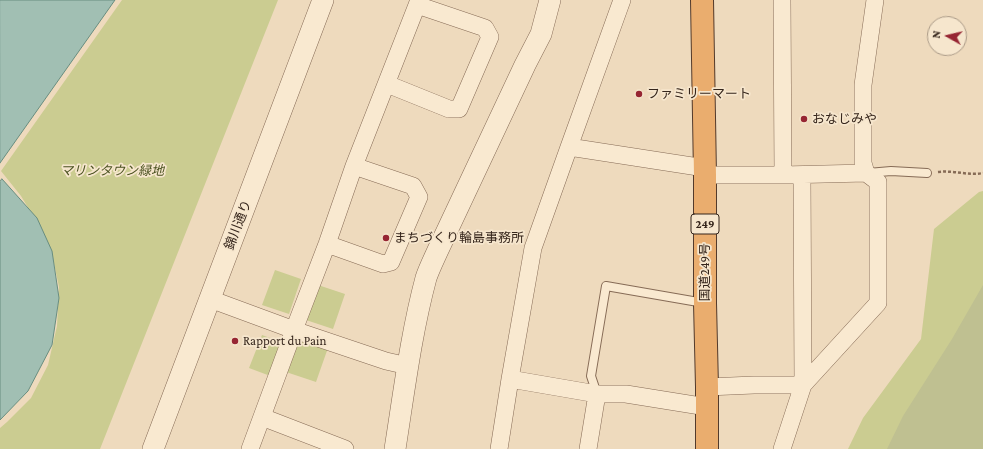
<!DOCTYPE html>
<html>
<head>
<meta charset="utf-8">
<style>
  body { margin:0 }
  #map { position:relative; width:983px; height:449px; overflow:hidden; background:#eedabd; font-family:"Crimson Pro",serif }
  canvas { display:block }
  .north { position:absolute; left:927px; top:16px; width:40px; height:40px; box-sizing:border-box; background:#f6e6cd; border:1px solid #a99986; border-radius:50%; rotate:278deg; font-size:11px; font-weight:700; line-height:16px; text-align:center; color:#35251b }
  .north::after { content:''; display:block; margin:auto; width:14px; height:18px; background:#962532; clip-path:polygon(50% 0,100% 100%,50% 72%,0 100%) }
</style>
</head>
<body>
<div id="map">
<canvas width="983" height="449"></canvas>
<div class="north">N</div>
</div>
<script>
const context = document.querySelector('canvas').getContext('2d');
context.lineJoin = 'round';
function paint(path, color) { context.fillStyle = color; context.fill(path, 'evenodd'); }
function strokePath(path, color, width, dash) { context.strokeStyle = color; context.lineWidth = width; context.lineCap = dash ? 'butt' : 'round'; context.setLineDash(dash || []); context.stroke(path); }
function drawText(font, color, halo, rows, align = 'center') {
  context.font = font + ' "Crimson Pro","Noto Sans JP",serif'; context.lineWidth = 3.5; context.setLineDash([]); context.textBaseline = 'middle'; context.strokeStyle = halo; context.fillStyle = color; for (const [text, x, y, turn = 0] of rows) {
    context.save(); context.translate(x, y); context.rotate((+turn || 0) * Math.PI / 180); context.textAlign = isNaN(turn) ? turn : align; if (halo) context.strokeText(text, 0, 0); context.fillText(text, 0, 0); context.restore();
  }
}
const green = new Path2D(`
  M122 0H278L100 449H0V428L7 422 31 398 48 365 57 326 59 287 53 259 38 224 21 196 1 171Z
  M983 191V449H848L863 418 921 339 934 229 979 192Z
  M275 270 301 279 289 314 262 305Z
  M315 284 345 294 333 329 303 319Z
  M296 333 329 345 316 382 283 371Z
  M262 335 286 344 273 377 249 368Z`);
const cemetery = new Path2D(`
  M983 285V449H887L903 416 952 339Z`);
const water = new Path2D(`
  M0 0H115L0 163Z
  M2 179 37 218 52 251 59 298 52 345 28 391 0 420V182Z`);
const path = new Path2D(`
  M938 172C954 170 969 176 983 173`);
const service = new Path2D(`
  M868 173 891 171 927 173
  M597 394 591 376 606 286 704 303`);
const minor = new Path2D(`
  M782 0 783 175
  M387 84 449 109H459L490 37 485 28 417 5
  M569 147 705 168
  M705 175H783L866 173
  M327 244 383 264 391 262 419 197 413 186 354 166
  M210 299 294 330 386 361 408 366
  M510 379 597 394H626L707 407
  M707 387 754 385H803L878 303V182L866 173 863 163V85L875 0
  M262 417 345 449
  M250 449 294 330 327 244 354 166 419 0
  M499 449 510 379 533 248 569 147 622 0
  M588 449 597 394
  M782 449 803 385 802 175`);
const tertiary = new Path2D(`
  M153 449 323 0
  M395 449C404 392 411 334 426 278 429 269 434 259 438 250L525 65 541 34 550 0`);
const trunk = new Path2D(`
  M702 0 705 175V303L707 387V449`);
const markers = [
  [639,94,4,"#962532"],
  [804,119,4,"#962532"],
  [386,238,4,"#962532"],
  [235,341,4,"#962532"]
];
const shields = [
  [705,224,28]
];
const shieldNames = [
  ["249",705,224]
];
const poiNames = [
  ["ファミリーマート",647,94],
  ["おなじみや",812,119],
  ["まちづくり輪島事務所",394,238],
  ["Rapport du Pain",243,341]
];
const parkNames = [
  ["マリンタウン緑地",112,171]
];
const streetNames = [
  ["錦川通り",238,225,-69],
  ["国道249号",705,272,-90]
];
paint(green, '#cbcc91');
paint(cemetery, '#bfc091');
paint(water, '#a1bfb3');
strokePath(water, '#688d80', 1);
strokePath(service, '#866b56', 10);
strokePath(minor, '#866b56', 18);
strokePath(tertiary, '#866b56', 22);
strokePath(trunk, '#533a2b', 24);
strokePath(path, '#866b56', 2.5, [3, 2]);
strokePath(service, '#f9e9d0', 8);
strokePath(minor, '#f9e9d0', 17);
strokePath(tertiary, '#f9e9d0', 21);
strokePath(trunk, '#eaad6e', 22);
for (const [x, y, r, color] of markers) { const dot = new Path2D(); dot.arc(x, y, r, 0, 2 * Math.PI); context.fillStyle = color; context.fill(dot); strokePath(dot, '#f6e6cd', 1.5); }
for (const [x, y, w] of shields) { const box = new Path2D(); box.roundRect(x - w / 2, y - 10, w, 20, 3); context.fillStyle = '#f6e6cd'; context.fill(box); strokePath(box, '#35251b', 1); }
drawText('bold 12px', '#35251b', null, shieldNames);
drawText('13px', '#35251b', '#f6e6cd', poiNames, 'left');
drawText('italic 13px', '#4b5221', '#f6e6cd', parkNames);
drawText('13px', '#35251b', '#f6e6cd', streetNames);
</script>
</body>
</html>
